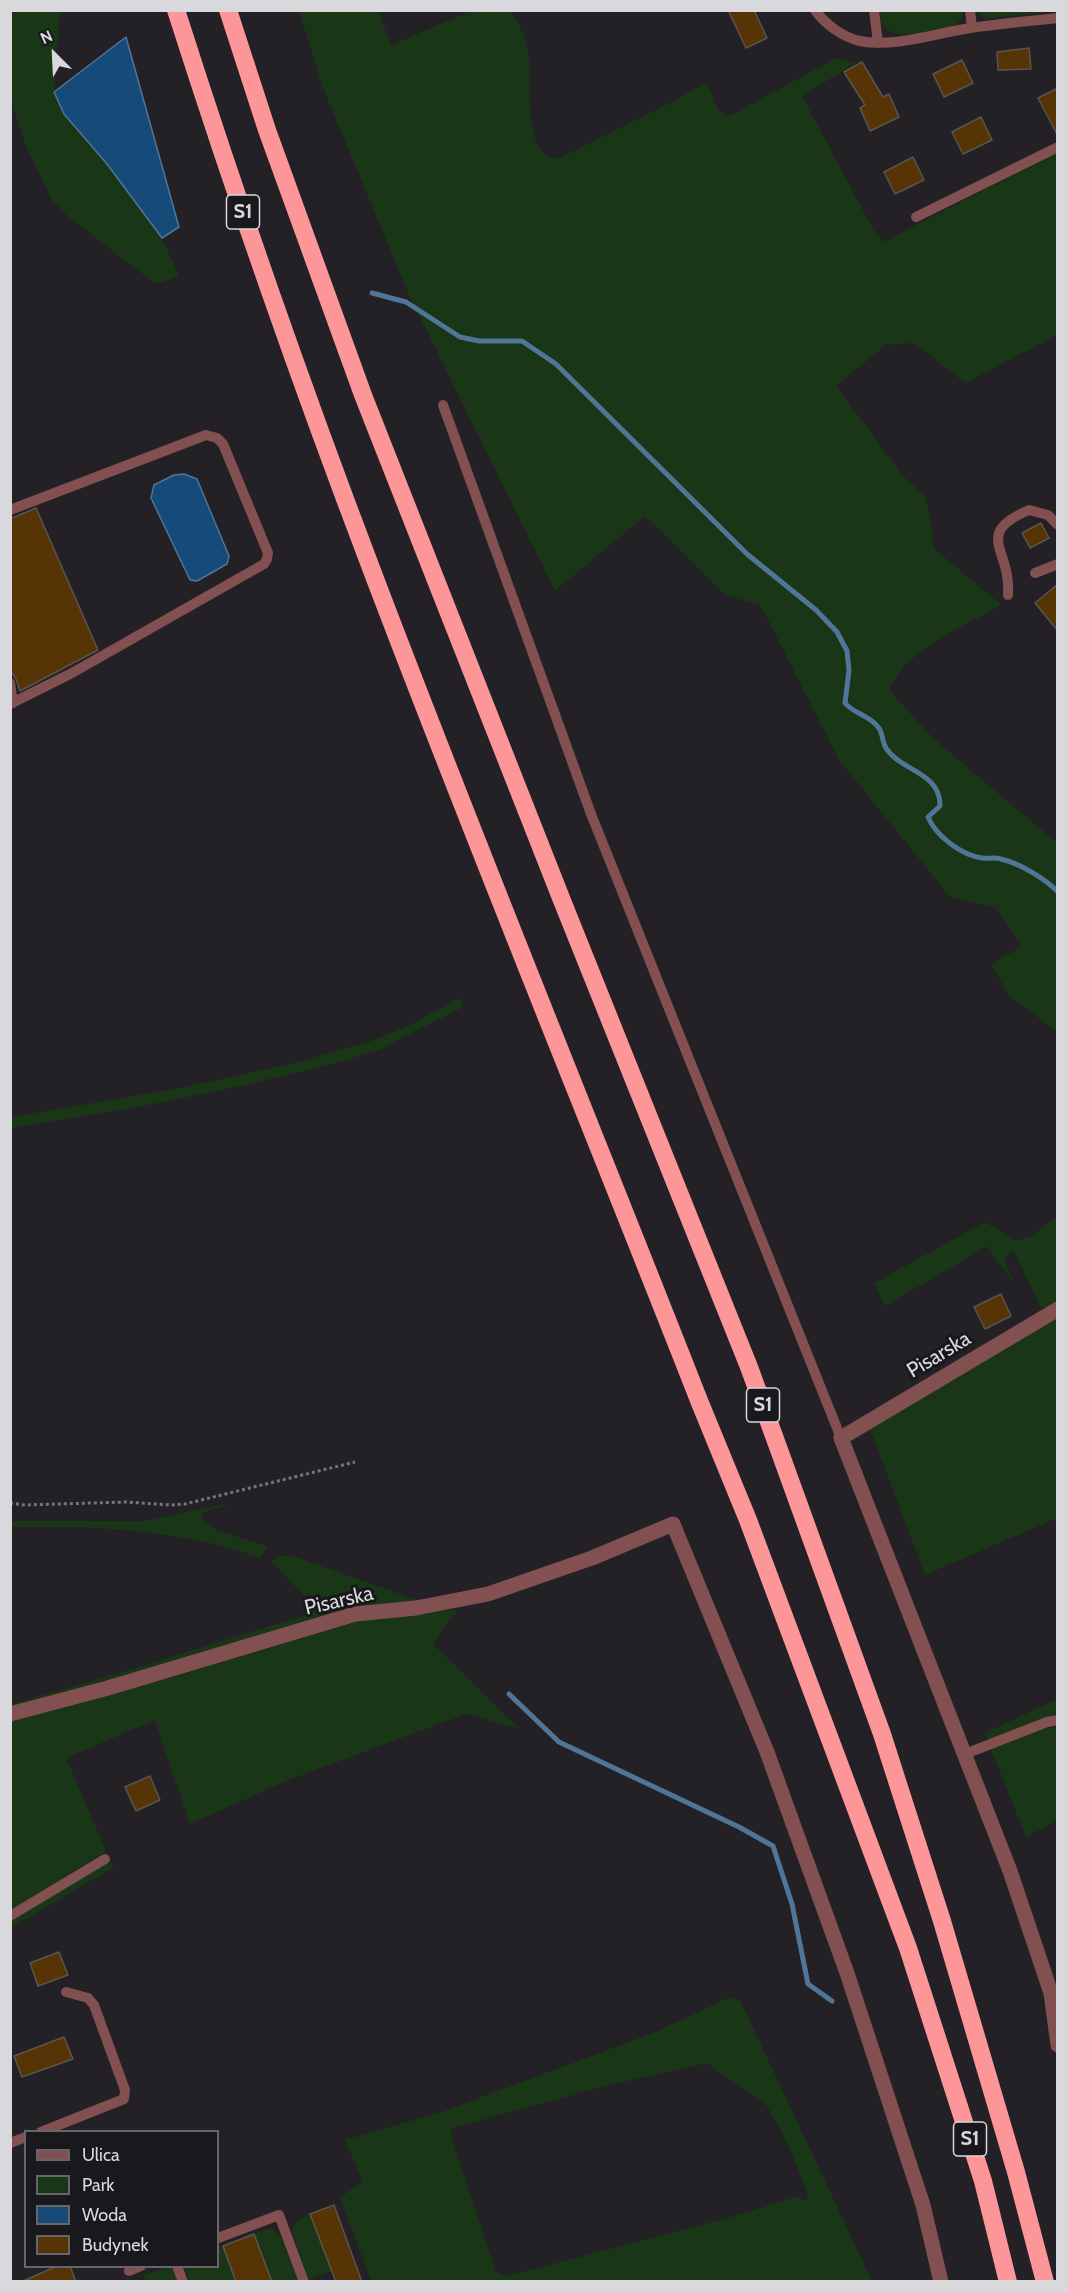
<!DOCTYPE html>
<html>
<head>
<meta charset="utf-8">
<style>
  body { margin:0 }
  #map { position:relative; width:1068px; height:2292px; overflow:hidden; background:#232126; font-family:Cabin,sans-serif }
  canvas { display:block }
  .frame { position:absolute; inset:0; border:12px solid #d9d8dc; pointer-events:none }
  .legend { position:absolute; left:24px; top:2130px; width:195px; height:138px; box-sizing:border-box; background:#19181d; border:2px solid #666569; margin:0; padding:8px 10px; list-style:none; font-size:18px; color:#d9d8dc }
  .legend li { display:flex; align-items:center; gap:12px; height:30px }
  .legend b { width:30px; border:2px solid #666569 }
  .north { position:absolute; left:24px; top:24px; width:60px; height:60px; -webkit-text-stroke:4px #19181d; paint-order:stroke; rotate:336deg; font-size:16px; font-weight:700; line-height:24px; text-align:center; color:#d9d8dc }
  .north::after { content:''; display:block; margin:auto; width:21px; height:27px; background:#d9d8dc; clip-path:polygon(50% 0,100% 100%,50% 72%,0 100%) }
</style>
</head>
<body>
<div id="map">
<canvas width="1068" height="2292"></canvas>
<div class="frame"></div>
<ul class="legend">
<li><b style="height:8px;background:#835051"></b>Ulica</li>
<li><b style="height:16px;background:#193616"></b>Park</li>
<li><b style="height:16px;background:#164b79"></b>Woda</li>
<li><b style="height:16px;background:#573405"></b>Budynek</li>
</ul>
<div class="north">N</div>
</div>
<script>
const context = document.querySelector('canvas').getContext('2d');
context.lineJoin = 'round';
function paint(path, color) { context.fillStyle = color; context.fill(path, 'evenodd'); }
function strokePath(path, color, width, dash) { context.strokeStyle = color; context.lineWidth = width; context.lineCap = dash ? 'butt' : 'round'; context.setLineDash(dash || []); context.stroke(path); }
function drawText(font, color, halo, rows, align = 'center') {
  context.font = font + ' Cabin,sans-serif'; context.lineWidth = 6; context.setLineDash([]); context.textBaseline = 'middle'; context.strokeStyle = halo; context.fillStyle = color; for (const [text, x, y, turn = 0] of rows) {
    context.save(); context.translate(x, y); context.rotate((+turn || 0) * Math.PI / 180); context.textAlign = isNaN(turn) ? turn : align; if (halo) context.strokeText(text, 0, 0); context.fillText(text, 0, 0); context.restore();
  }
}
const green = new Path2D(`
  M10 11H60L54 92 64 114 107 164 162 238 179 276 156 284 67 216 52 200 26 146 11 102Z
  M299 11H378L391 45 471 11H510C520 25 527 40 529 58 531 81 525 139 545 154 548 156 554 157 558 159L670 103 707 82 718 110 730 116 836 58 856 63 802 96 874 231 883 242 1057 153V335L965 383 914 343 886 345 836 386 903 476 925 496 931 520 933 548 1002 605 938 639 904 665 889 690 932 737 1057 843V1031L1011 998 991 965 1022 946 996 908 950 897 839 760 761 606 725 595 645 516 555 591 409 295 323 88Z
  M880 11H963V15L957 25C934 30 899 45 881 24Z
  M977 11V10L1053 11 985 19Z
  M459 998 463 1007 381 1049 336 1063 241 1086 133 1108 11 1128V1117L181 1088 294 1063 368 1042 408 1026Z
  M1057 1217V1304L1047 1310 1040 1306 1014 1251 1004 1258 1012 1277 1011 1281C1004 1268 995 1260 988 1246L885 1306 874 1283 985 1222 1016 1241 1031 1236Z
  M1057 1315V1518L925 1575 869 1426Z
  M235 1502 202 1513V1518L214 1529 269 1547 260 1558C180 1529 94 1526 11 1527V1521H145Z
  M290 1555 423 1602 11 1710V1704L133 1669 312 1613 304 1596 272 1562 275 1557Z
  M458 1609 433 1644 520 1729 466 1714 286 1781 190 1824 155 1720 66 1758 106 1851 11 1910V1720L362 1619Z
  M1057 1699V1713L988 1740 985 1733Z
  M1055 1727 1057 1729V1821L1026 1837 991 1749 1040 1729Z
  M110 1860 114 1867 11 1928V1921Z
  M730 1997 740 2000 872 2281H371L340 2197 363 2182 345 2140 441 2112 653 2033ZM707 2063 767 2106 786 2140 809 2197 803 2201 798 2196 739 2215 507 2276 496 2272 451 2135 452 2128 609 2085Z
  M310 2214 332 2271 309 2280 292 2231C294 2220 300 2218 310 2214Z
  M267 2229 273 2230 280 2235 298 2281H272L254 2234Z
  M223 2246 236 2281H190L184 2267 218 2266V2247Z
  M167 2267 172 2268 177 2281H146L143 2275Z`);
const water = new Path2D(`
  M126 37 179 227 162 238 107 164 64 114 54 92Z
  M184 474 197 479 229 556 227 564 197 581 190 580 151 498 154 485 174 475Z`);
const stream = new Path2D(`
  M372 293 406 302 460 337 479 341H522L556 364 747 554 816 610 837 632 847 651 849 670 845 703C854 714 869 715 878 727 883 732 882 742 886 748 900 771 941 772 940 806L928 817C936 836 961 855 982 858 988 859 995 857 1001 859 1021 864 1044 878 1058 892
  M509 1694 559 1742 739 1827 773 1846 792 1904 808 1984 832 2001`);
const building = new Path2D(`
  M728 10H754L767 38 746 48Z
  M1029 48 1031 69 998 70 997 52Z
  M962 60 973 83 944 97 933 74Z
  M862 62 883 97 889 94 899 117 870 131 860 108 865 105 844 72Z
  M1058 88V136L1038 98Z
  M981 117 992 140 963 154 952 132Z
  M913 157 924 180 895 194 884 172Z
  M36 508 98 650 20 691 16 679 10 670V519Z
  M1041 523 1049 538 1030 548 1022 533Z
  M1058 584V631L1035 603Z
  M1001 1294 1011 1316 985 1329 974 1307Z
  M150 1776 160 1800 136 1811 125 1787Z
  M59 1952 68 1975 38 1986 30 1963Z
  M64 2037 73 2059 22 2077 14 2056Z
  M334 2205 362 2282H336L310 2214Z
  M254 2234 272 2282H236L223 2246Z
  M57 2266H70L76 2282H21Z`);
const path = new Path2D(`
  M10 1503 24 1505 126 1502 171 1505 185 1504 355 1462`);
const service = new Path2D(`
  M815 10C825 24 842 37 860 41 893 48 937 33 970 28 999 24 1028 21 1058 18
  M874 10 878 43
  M970 10 972 28
  M916 217 1058 147
  M443 405 591 814 841 1438
  M10 510 206 435 217 438 223 444 268 553 267 559 264 564 72 673 10 704
  M1035 573 1058 564
  M1008 595C1012 550 972 534 1029 510L1048 515 1058 525
  M10 683 13 703
  M965 1754 1047 1722 1058 1720
  M10 1916 105 1859
  M41 2132 124 2099 125 2090 94 2005 88 1998 66 1992
  M10 2143 26 2137
  M218 2238 279 2215 304 2282
  M177 2266 183 2282
  M129 2271 141 2266`);
const minor = new Path2D(`
  M1058 1309 841 1438 1010 1871 1051 1993 1058 2045
  M10 1714 108 1688 355 1614 416 1608 488 1594 592 1558 673 1524 767 1752 847 1973 923 2205 941 2282`);
const motorway = new Path2D(`
  M176 10C236 198 301 384 371 568 477 848 591 1125 700 1403L748 1520 908 1948 983 2181 1008 2282
  M228 10 267 130 363 395 561 898 749 1367 882 1734 942 1921 1016 2172 1045 2282`);
const shields = [
  [243,212,33],
  [763,1405,33],
  [970,2139,33]
];
const shieldNames = [
  ["S1",243,212],
  ["S1",763,1405],
  ["S1",970,2139]
];
const streetNames = [
  ["Pisarska",939,1355,-31],
  ["Pisarska",339,1601,-13]
];
paint(green, '#193616');
paint(water, '#164b79');
strokePath(water, '#507597', 1.5);
strokePath(stream, '#507597', 5);
paint(building, '#573405');
strokePath(building, '#595550', 1.5);
strokePath(path, '#77757a', 3, [3, 3]);
strokePath(service, '#835051', 10);
strokePath(minor, '#835051', 15);
strokePath(motorway, '#fc9699', 18);
for (const [x, y, w] of shields) { const box = new Path2D(); box.roundRect(x - w / 2, y - 17, w, 34, 4.5); context.fillStyle = '#19181d'; context.fill(box); strokePath(box, '#d9d8dc', 1.5); }
drawText('bold 20px', '#d9d8dc', null, shieldNames);
drawText('21px', '#d9d8dc', '#19181d', streetNames);
</script>
</body>
</html>
